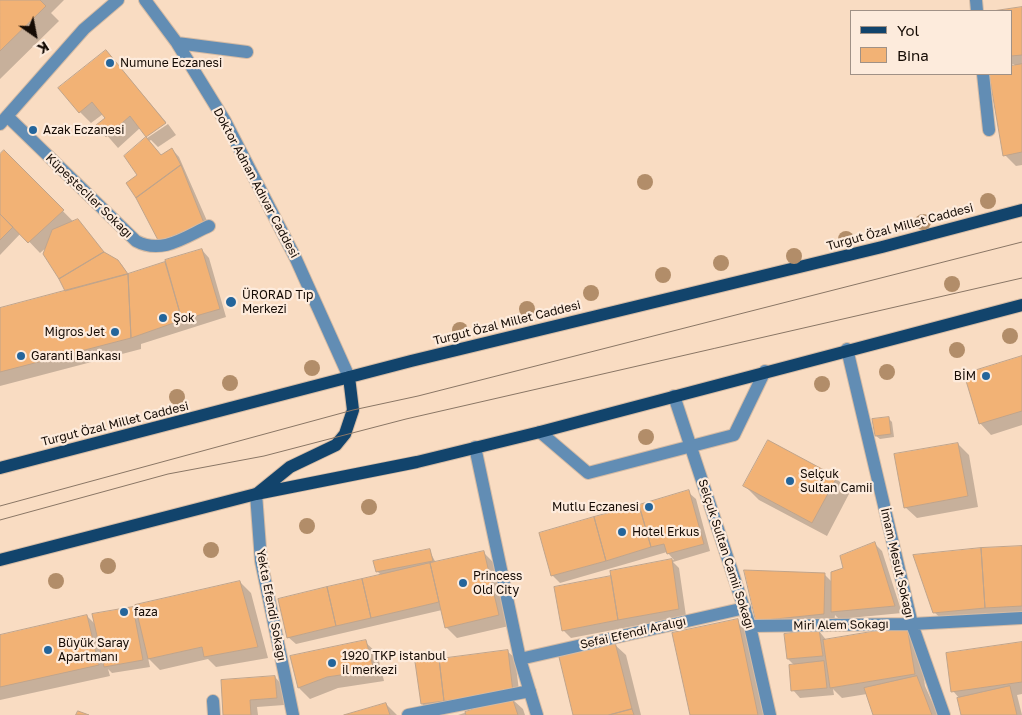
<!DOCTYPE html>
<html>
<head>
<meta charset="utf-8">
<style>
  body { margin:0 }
  #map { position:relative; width:1022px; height:715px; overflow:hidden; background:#f9dcc2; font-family:"Golos Text",sans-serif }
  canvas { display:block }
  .legend { position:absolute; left:850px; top:10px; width:162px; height:65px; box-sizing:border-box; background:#fdebdc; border:1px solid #a09186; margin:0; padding:6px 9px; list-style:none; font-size:15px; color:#150b04 }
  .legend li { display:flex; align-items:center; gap:10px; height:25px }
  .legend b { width:25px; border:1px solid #a09186 }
  .north { position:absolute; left:10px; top:10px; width:50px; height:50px; -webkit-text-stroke:4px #fdebdc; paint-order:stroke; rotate:147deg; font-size:14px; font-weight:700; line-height:20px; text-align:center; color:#150b04 }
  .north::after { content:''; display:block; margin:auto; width:18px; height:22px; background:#150b04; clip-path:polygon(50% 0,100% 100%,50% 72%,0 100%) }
</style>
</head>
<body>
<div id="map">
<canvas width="1022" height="715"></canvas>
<ul class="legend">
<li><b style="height:6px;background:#12446c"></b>Yol</li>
<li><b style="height:14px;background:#f2b275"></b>Bina</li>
</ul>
<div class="north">K</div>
</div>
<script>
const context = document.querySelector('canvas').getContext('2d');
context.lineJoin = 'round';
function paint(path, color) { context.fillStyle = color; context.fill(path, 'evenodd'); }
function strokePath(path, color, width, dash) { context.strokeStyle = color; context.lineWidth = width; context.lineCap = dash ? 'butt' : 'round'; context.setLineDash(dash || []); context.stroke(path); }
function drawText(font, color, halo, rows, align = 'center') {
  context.font = font + ' "Golos Text",sans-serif'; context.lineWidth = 4.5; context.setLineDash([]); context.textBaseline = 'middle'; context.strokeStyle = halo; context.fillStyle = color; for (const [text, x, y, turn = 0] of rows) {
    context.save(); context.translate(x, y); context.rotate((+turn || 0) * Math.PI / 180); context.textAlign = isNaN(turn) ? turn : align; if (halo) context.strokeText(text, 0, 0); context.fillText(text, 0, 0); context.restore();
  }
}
const shadow = new Path2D(`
  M0 0H64L51 13 59 21 0 79Z
  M1022 8V165L1016 166 1005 155 990 74H1011V67L1015 66 1014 64 1011 65V11H1001Z
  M106 51 166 122 146 135 140 128 118 148 98 125 106 118 103 114 91 123 80 112Z
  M168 124 176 135 158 147 151 140 149 141 162 156 172 149 179 157 211 230 168 248 138 175 147 138Z
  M4 151 106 255 122 265 131 279 130 274 202 250 209 258 226 317 141 344V349L0 386V310L68 291 47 247 40 253 21 233 0 255V155Z
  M1022 357V425L991 435 980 423Z
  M888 418 892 422 894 437 880 439 876 436Z
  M958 444 969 455 978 507 917 518 905 507Z
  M836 478 850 492 827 536 759 500 745 486Z
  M688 492 696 499 710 551 673 562 679 568 686 616 571 638 563 630 612 577 611 572 674 560 667 552 560 583 552 575Z
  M875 544 882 551 902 613 839 619 835 615 834 624 757 621 824 574 832 582Z
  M1022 548V618L946 623 934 612Z
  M429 550 436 563 483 552 494 563 509 626 457 638 446 627 442 610 296 644 288 637 382 576 377 571Z
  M240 582 251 593 268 658 216 667 208 659 160 670 148 658 150 667 112 673 108 669 110 676 0 700V636L87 616 96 625 133 609 138 614Z
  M737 620 748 631 766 715H691Z
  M907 628 918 639 925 686 938 715H875L867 694 842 698 833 689 834 695 800 698 793 690 795 666 788 659 819 631 827 641Z
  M365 642 377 653 384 681 338 688 310 699 299 688 292 657Z
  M614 644 626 655 641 715H575Z
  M1022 644V694L1017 695 1022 715H963L960 699 953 691Z
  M507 651 515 658 520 699 513 700 523 709 525 715H458L493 704 430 711 422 704Z
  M275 677 282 685 284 705 257 707 258 715H224Z
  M386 704 397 715H349Z`);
const building = new Path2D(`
  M0 0H40L46 6 0 51Z
  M1022 7V55L1011 56V11H993Z
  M106 50 166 123 146 137 130 116 106 137 96 125 105 118 92 102 79 113 58 88Z
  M1022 64V152L1003 156 989 74H1011V66Z
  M146 137 161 155 172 148 181 165 136 198 126 183 137 175 124 156Z
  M4 150 64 210 28 243 0 214V154Z
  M181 165 204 223 159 242 136 198Z
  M0 214 13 227 0 240Z
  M78 219 104 252 59 279 43 254 52 230Z
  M202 249 220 309 182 320 165 260Z
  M104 252 118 260 128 274 65 291 59 279Z
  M165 262 182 320 131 338 128 274Z
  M128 274 131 338 0 372V308Z
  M1022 356V411L979 424 964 374Z
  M889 417 891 434 875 436 872 419Z
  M768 440 837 477 812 523 743 486Z
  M958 443 968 496 904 508 894 454Z
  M689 490 704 544 667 554 664 544 651 547 639 505Z
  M639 505 651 547 606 561 594 517Z
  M594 517 606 561 551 576 539 533Z
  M875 542 895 606 831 612V572L843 568 840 556Z
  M1022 546V606L985 608 981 548Z
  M981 548 985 608 933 613 913 555Z
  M430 549 433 561 376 572 373 561Z
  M484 551 499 615 445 628 430 563Z
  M672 559 679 609 618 620 610 571Z
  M430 563 439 602 371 618 362 579Z
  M744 570 825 573 824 614 756 621Z
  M611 576 618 620 562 631 554 587Z
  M362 579 371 618 336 626 327 587Z
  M240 581 258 647 204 657 202 647 148 659 135 605Z
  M327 587 336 626 287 638 278 599Z
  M133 607 143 660 104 667 92 614Z
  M87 615 99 665 0 687V635Z
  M738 619 758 715H690L672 633Z
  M907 626 915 674 830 688 823 640Z
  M819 629 823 656 787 659 784 634Z
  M366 640 374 670 327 677 298 688 290 656Z
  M615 642 632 709 609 715H573L559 657Z
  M1022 642V682L951 692 946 653Z
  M508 650 513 692 444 701 439 659Z
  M439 659 444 701 421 704 415 662Z
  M824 661 827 688 791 691 789 665Z
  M275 676 277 698 250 700 251 715H223L221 680Z
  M917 676 932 715H873L864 688Z
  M1010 686 1017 715H961L957 698Z
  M512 697 518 715H466L465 712Z
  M386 703 390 715H344Z
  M632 709 634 715H609Z
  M78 711 89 715H76Z`);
const minor = new Path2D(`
  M145 0 177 43 225 121 295 257 349 377
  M976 0 977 11
  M177 43 247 52
  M983 74 989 130
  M7 116 136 241C162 255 185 237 209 226
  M0 124 84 29 118 0
  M847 349 912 624 944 715
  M674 396 750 626 770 715
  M540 432 588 473 734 435 765 371
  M475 447 520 659 537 715
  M256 494 261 561 293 715
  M750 626 912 624 1022 618
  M520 659 745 608
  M213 701 214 715
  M408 715 530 691`);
const major = new Path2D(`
  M0 468 411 361 882 247 1022 210
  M258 493 290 467 336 445 345 434 353 410 349 377
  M0 560 256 494 417 462 540 432 1022 305`);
const tram = new Path2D(`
  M0 506 353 410 418 396 1022 242
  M0 520 168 474 264 456 406 419 1022 278`);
const trees = [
  [645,182],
  [988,201],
  [923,222],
  [846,239],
  [794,256],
  [721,263],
  [663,275],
  [952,284],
  [591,293],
  [527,309],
  [460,330],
  [1010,336],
  [957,350],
  [312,368],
  [887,372],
  [230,383],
  [822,384],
  [177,397],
  [646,437],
  [369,507],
  [307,526],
  [211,550],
  [108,566],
  [56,581]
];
const markers = [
  [110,63,5,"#24659b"],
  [33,130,5,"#24659b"],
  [231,302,6,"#24659b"],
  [163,318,5,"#24659b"],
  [115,332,5,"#24659b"],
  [21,356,5,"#24659b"],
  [986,376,5,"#24659b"],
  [790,481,5,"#24659b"],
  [649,507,5,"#24659b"],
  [622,532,5,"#24659b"],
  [463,583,5,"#24659b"],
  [124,612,5,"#24659b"],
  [48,650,5,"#24659b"],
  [332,663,5,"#24659b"]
];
const poiNames = [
  ["Numune Eczanesi",120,63],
  ["Azak Eczanesi",43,130],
  ["ÜRORAD Tıp",242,295],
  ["Merkezi",242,309],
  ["Şok",173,318],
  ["Migros Jet",105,332,"right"],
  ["Garanti Bankası",31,356],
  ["BİM",976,376,"right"],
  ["Selçuk",800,474],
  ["Sultan Camii",800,488],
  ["Mutlu Eczanesi",639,507,"right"],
  ["Hotel Erkus",632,532],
  ["Princess",473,576],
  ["Old City",473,590],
  ["faza",134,612],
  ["Büyük Saray",58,643],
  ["Apartmanı",58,657],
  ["1920 TKP istanbul",342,656],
  ["il merkezi",342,670]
];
const streetNames = [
  ["Doktor Adnan Adıvar Caddesi",256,183,62],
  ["Küpeşteciler Sokağı",89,196,44],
  ["Turgut Özal Millet Caddesi",900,227,-15],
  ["Turgut Özal Millet Caddesi",507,323,-14],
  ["Turgut Özal Millet Caddesi",115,424,-14],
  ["Selçuk Sultan Camii Sokağı",726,554,72],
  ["İmam Mesut Sokağı",897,563,77],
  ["Yekta Efendi Sokağı",271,605,79],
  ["Miri Alem Sokağı",841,625,-1],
  ["Sefai Efendi Aralığı",633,633,-13]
];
paint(shadow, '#0003');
paint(building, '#f2b275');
strokePath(building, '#c0a48b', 1);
strokePath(minor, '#d5bba4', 14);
strokePath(major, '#d5bba4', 14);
strokePath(minor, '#628db4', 12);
strokePath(major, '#12446c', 12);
strokePath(tram, '#8a7665', 1);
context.fillStyle = '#b28d69';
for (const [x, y] of trees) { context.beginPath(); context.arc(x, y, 8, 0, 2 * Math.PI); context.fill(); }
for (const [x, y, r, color] of markers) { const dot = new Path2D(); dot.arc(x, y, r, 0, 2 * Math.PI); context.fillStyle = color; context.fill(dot); strokePath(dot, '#fdebdc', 2); }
drawText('12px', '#150b04', '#fdebdc', poiNames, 'left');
drawText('12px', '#150b04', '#fdebdc', streetNames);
</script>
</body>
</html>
